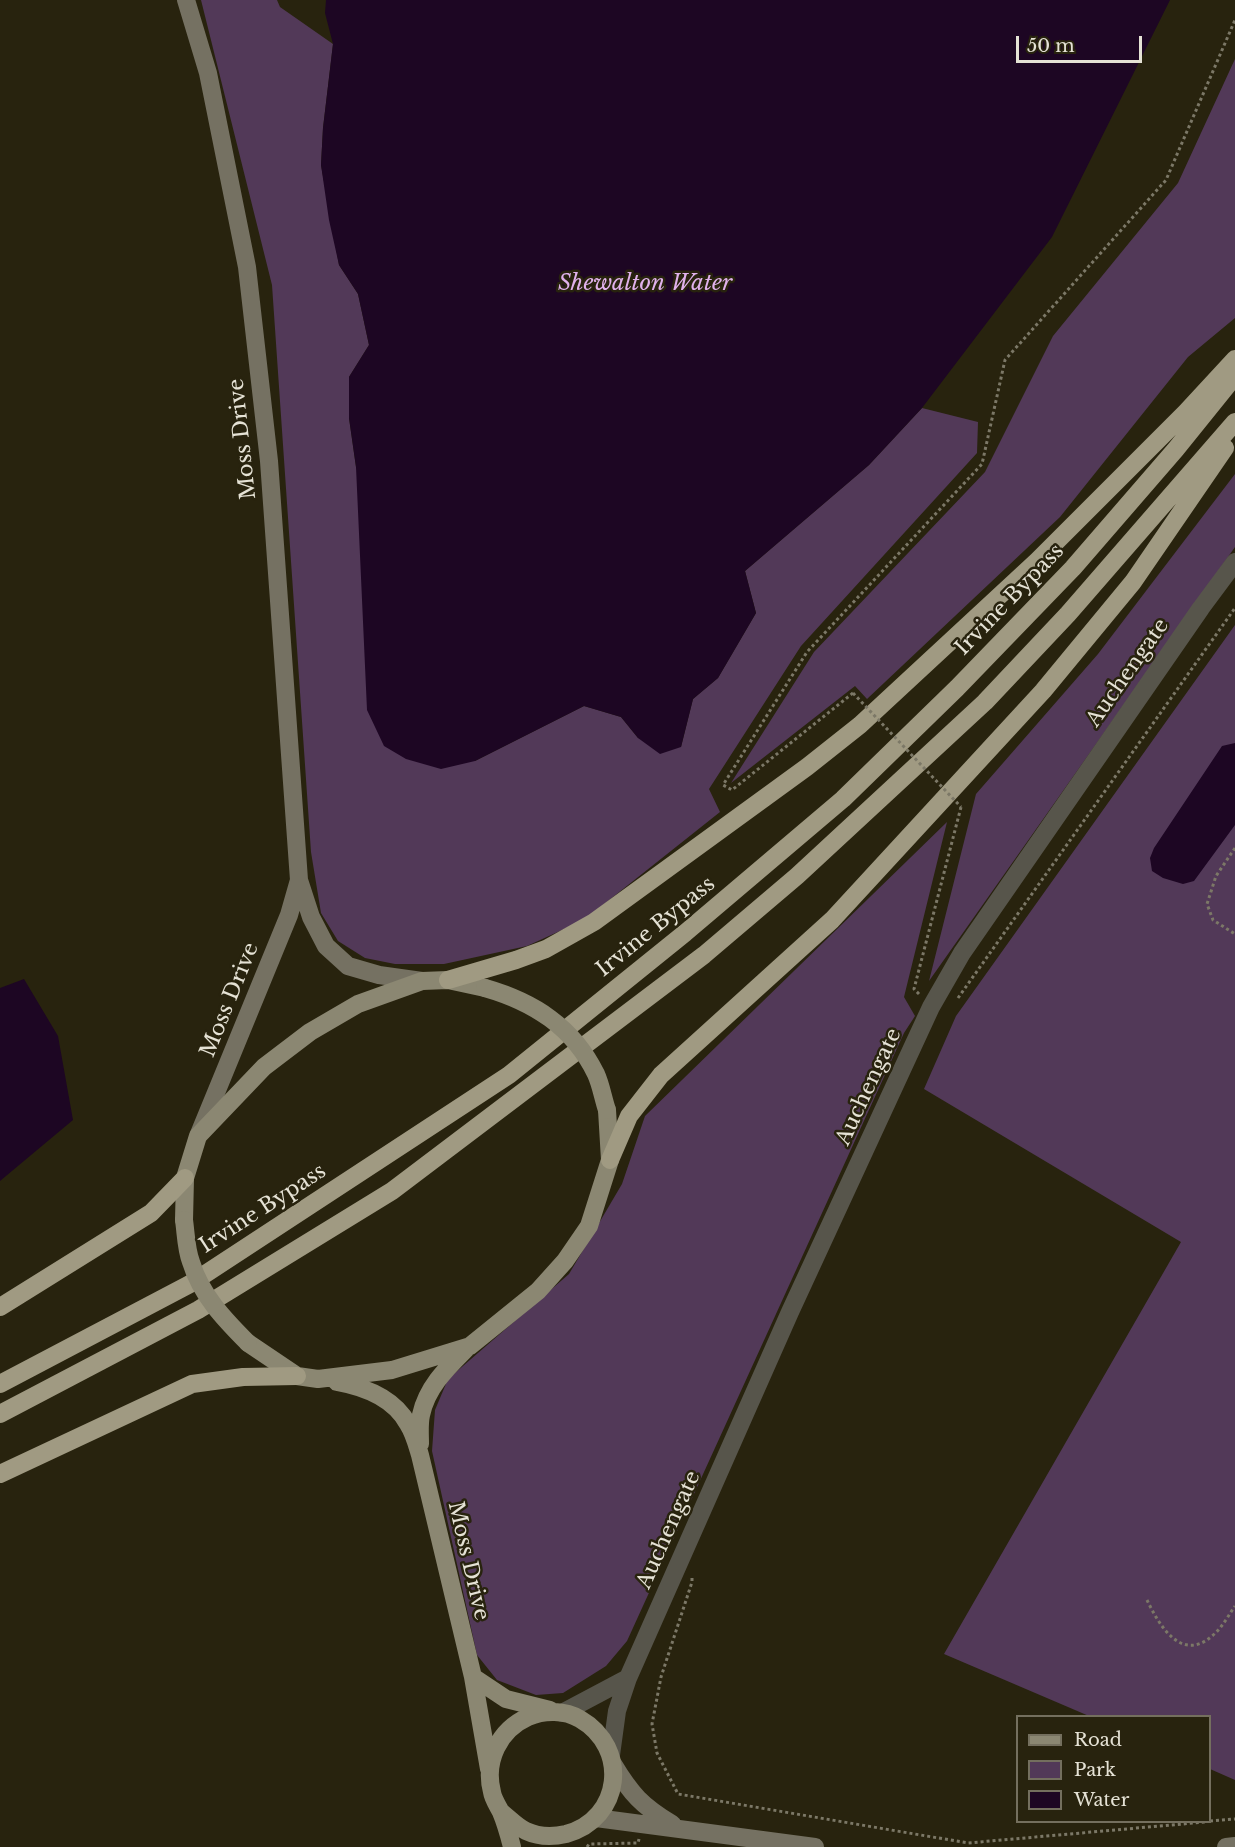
<!DOCTYPE html>
<html>
<head>
<meta charset="utf-8">
<style>
  body { margin:0 }
  #map { position:relative; width:1235px; height:1847px; overflow:hidden; background:#28230e; font-family:"Libre Baskerville",serif }
  canvas { display:block }
  .legend { position:absolute; left:1016px; top:1715px; width:195px; height:108px; box-sizing:border-box; background:#28230e; border:2px solid #746f5e; margin:0; padding:8px 10px; list-style:none; font-size:18px; color:#e5e2d5 }
  .legend li { display:flex; align-items:center; gap:12px; height:30px }
  .legend b { width:30px; border:2px solid #746f5e }
  .scale { position:absolute; left:1016px; top:36px; width:126px; height:27px; box-sizing:border-box; border:3px solid #e5e2d5; border-top:0; padding-left:8px; font-size:18px; line-height:21px; white-space:nowrap; color:#e5e2d5; -webkit-text-stroke:4px #28230e; paint-order:stroke }
</style>
</head>
<body>
<div id="map">
<canvas width="1235" height="1847"></canvas>
<ul class="legend">
<li><b style="height:8px;background:#8b8772"></b>Road</li>
<li><b style="height:16px;background:#523958"></b>Park</li>
<li><b style="height:16px;background:#1d0623"></b>Water</li>
</ul>
<div class="scale">50 m</div>
</div>
<script>
const context = document.querySelector('canvas').getContext('2d');
context.lineJoin = 'round';
function paint(path, color) { context.fillStyle = color; context.fill(path, 'evenodd'); }
function strokePath(path, color, width, dash) { context.strokeStyle = color; context.lineWidth = width; context.lineCap = dash ? 'butt' : 'round'; context.setLineDash(dash || []); context.stroke(path); }
function drawText(font, color, halo, rows, align = 'center') {
  context.font = font + ' "Libre Baskerville",serif'; context.lineWidth = 5; context.setLineDash([]); context.textBaseline = 'middle'; context.strokeStyle = halo; context.fillStyle = color; for (const [text, x, y, turn = 0] of rows) {
    context.save(); context.translate(x, y); context.rotate((+turn || 0) * Math.PI / 180); context.textAlign = isNaN(turn) ? turn : align; if (halo) context.strokeText(text, 0, 0); context.fillText(text, 0, 0); context.restore();
  }
}
const green = new Path2D(`
  M201 0H277L280 7 333 44 323 128 321 165 339 265 358 294 369 345 349 377V418L356 467 475 761 584 706 621 717 638 738 681 747 693 699 718 678 756 613 745 571 869 465 922 408 978 422 977 453 801 646 709 789 720 812 584 920 527 946 444 964H395L365 958 338 941 321 913 311 852 272 285Z
  M1235 59V318L1188 357 1060 517 867 699 855 686 731 783 814 652 985 472 1053 336 1178 183Z
  M1235 474V547L929 981 976 794 1098 654Z
  M1235 625V1780L1210 1769V1716H1089L944 1654 1181 1242 924 1089 956 1016Z
  M947 822 904 997 915 1016 904 1033 627 1641 606 1666 563 1693 536 1695 497 1680 477 1655 432 1451 435 1410 448 1379 569 1274 622 1184 645 1116Z`);
const water = new Path2D(`
  M326 0H1170L1052 237 922 408 869 465 745 571 756 613 718 678 693 699 681 747 660 754 638 738 621 717 584 706 475 761 441 769 406 759 384 746 367 710 356 467 349 418V377L369 345 358 294 339 265 329 220 321 165 323 128 333 44 325 13Z
  M1235 743V825L1194 881 1183 884 1163 878 1152 871 1150 858 1154 848 1222 746Z
  M24 979 58 1036 73 1120 0 1181V988Z`);
const path = new Path2D(`
  M853 693 732 790 723 785 807 652 982 464 1005 360 1166 180 1235 20
  M1235 848 1216 876 1207 904 1213 920 1235 934
  M919 994 914 989 961 807
  M958 998 1235 608
  M692 1578V1582L661 1677 652 1724 657 1753 678 1794 968 1843 1205 1822
  M1147 1600C1159 1625 1181 1663 1212 1636 1222 1628 1228 1616 1235 1606
  M1210 1821 1235 1819
  M587 1847 589 1844 638 1843 639 1839`);
const street = new Path2D(`
  M562 1713 628 1678
  M611 1755 617 1711 628 1678 790 1312 931 1007 962 953 1201 608 1235 562`);
const secondary = new Path2D(`
  M186 0 208 73 247 267 269 461 299 880 311 917 326 946 348 966 379 975 422 981
  M199 1134 289 915 299 880
  M613 1764C631 1794 642 1806 672 1824
  M596 1818 815 1847
  M1226 1847 1235 1846`);
const primary = new Path2D(`
  M184 1220 185 1178 198 1136 264 1067 310 1032 358 1004 422 981 448 980 485 988
  M248 1343 297 1376 318 1379 392 1370 470 1346 538 1291 565 1261 589 1226 610 1160 607 1110
  M337 1382C365 1387 394 1398 408 1424 414 1433 417 1445 420 1455L473 1677 489 1769
  M420 1444C420 1435 419 1424 421 1415 427 1387 447 1368 466 1349
  M473 1677 506 1699 550 1710
  M501 1812C509 1818 517 1827 526 1831 539 1837 553 1837 566 1834 622 1819 630 1748 580 1719 565 1710 544 1710 528 1717 499 1730 484 1761 492 1792 493 1799 498 1806 501 1812 506 1824 509 1835 512 1847`);
const highway = new Path2D(`
  M448 980 516 960 546 949 594 922 807 767 860 725 1037 561 1186 412 1235 359
  M610 1160 629 1116 661 1075 832 920 1043 691 1133 582 1225 448
  M0 1307 151 1213 185 1178
  M0 1384 190 1284 509 1075 685 933 843 799 957 688 1073 568 1176 449 1235 376
  M0 1414 198 1310 392 1191 704 955 797 876 985 702 1068 614 1235 422
  M0 1474 192 1384 243 1377 297 1376`);
const pathBridge = new Path2D(`
  M853 693 961 807`);
const primaryBridge = new Path2D(`
  M485 988C534 1002 573 1027 596 1074 601 1085 603 1098 607 1110
  M184 1220C186 1234 186 1249 191 1262 201 1295 224 1319 248 1343`);
const streetNames = [
  ["Moss Drive",243,439,-96],
  ["Irvine Bypass",1010,600,-46],
  ["Auchengate",1128,673,-55],
  ["Irvine Bypass",656,927,-39],
  ["Moss Drive",230,1000,-68],
  ["Auchengate",869,1087,-65],
  ["Irvine Bypass",263,1209,-33],
  ["Auchengate",669,1530,-66],
  ["Moss Drive",468,1561,77]
];
const waterNames = [
  ["Shewalton Water",645,284]
];
paint(green, '#523958');
paint(water, '#1d0623');
strokePath(path, '#7c7867', 3, [3, 3]);
strokePath(street, '#57554b', 18);
strokePath(secondary, '#757162', 18);
strokePath(primary, '#8b8772', 18);
strokePath(highway, '#a09a82', 18);
strokePath(pathBridge, '#7c7867', 3, [3, 3]);
strokePath(primaryBridge, '#8b8772', 18);
drawText('21px', '#e5e2d5', '#28230e', streetNames);
drawText('italic 22px', '#e0b1eb', '#28230e', waterNames);
</script>
</body>
</html>
